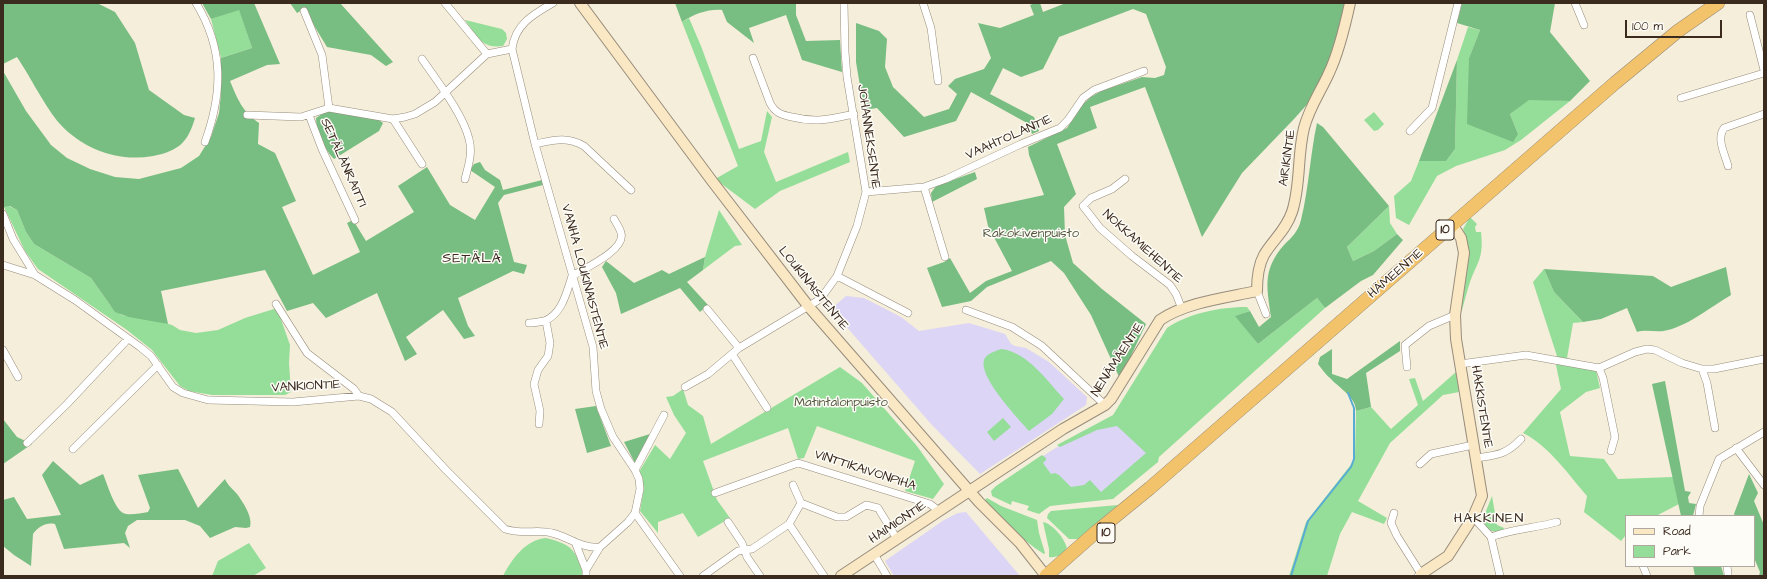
<!DOCTYPE html>
<html>
<head>
<meta charset="utf-8">
<style>
  body { margin:0 }
  #map { position:relative; width:1767px; height:579px; overflow:hidden; background:#f4eeda; font-family:"Architects Daughter",sans-serif }
  canvas { display:block }
  .frame { position:absolute; inset:0; border:4px solid #3b2a1e; pointer-events:none }
  .legend { position:absolute; left:1625px; top:515px; width:130px; height:52px; box-sizing:border-box; background:#fdfcf7; border:1px solid #afa8a0; margin:0; padding:5px 7px; list-style:none; font-size:12px; color:#3b2a1e }
  .legend li { display:flex; align-items:center; gap:8px; height:20px }
  .legend b { width:20px; border:1px solid #afa8a0 }
  .scale { position:absolute; left:1625px; top:20px; width:97px; height:18px; box-sizing:border-box; border:2px solid #3b2a1e; border-top:0; padding-left:5px; font-size:12px; line-height:14px; white-space:nowrap; color:#3b2a1e; -webkit-text-stroke:3px #fdfcf7; paint-order:stroke }
</style>
</head>
<body>
<div id="map">
<canvas width="1767" height="579"></canvas>
<div class="frame"></div>
<ul class="legend">
<li><b style="height:5px;background:#fae7c3"></b>Road</li>
<li><b style="height:11px;background:#95de99"></b>Park</li>
</ul>
<div class="scale">100 m</div>
</div>
<script>
const context = document.querySelector('canvas').getContext('2d');
context.lineJoin = 'round';
function paint(path, color) { context.fillStyle = color; context.fill(path, 'evenodd'); }
function strokePath(path, color, width, dash) { context.strokeStyle = color; context.lineWidth = width; context.lineCap = dash ? 'butt' : 'round'; context.setLineDash(dash || []); context.stroke(path); }
function drawText(font, color, halo, rows, align = 'center') {
  context.font = font + ' "Architects Daughter",sans-serif'; context.lineWidth = 3; context.setLineDash([]); context.textBaseline = 'middle'; context.strokeStyle = halo; context.fillStyle = color; for (const [text, x, y, turn = 0] of rows) {
    context.save(); context.translate(x, y); context.rotate((+turn || 0) * Math.PI / 180); context.textAlign = isNaN(turn) ? turn : align; if (halo) context.strokeText(text, 0, 0); context.fillText(text, 0, 0); context.restore();
  }
}
const built = new Path2D(`
  M846 296 864 298 901 317 919 331 969 323 1005 334 1011 344 1015 346 1026 348 1049 362 1087 397 1086 405 980 474 931 424 831 309Z
  M1110 419 1155 460 1115 494 1090 496 1024 468 1081 432Z
  M966 512 1020 576H894L885 561 944 520 958 513Z`);
const green = new Path2D(`
  M239 9 252 48 221 58 211 19Z
  M689 18 701 46 739 149 761 141 767 111 772 117 764 152 776 182 848 152 850 162 780 191 755 209 715 179 738 166 682 22Z
  M465 20 502 29 506 33 507 39 503 46C481 49 477 36 465 20Z
  M1468 27 1480 30 1469 58 1518 134 1510 114 1529 99 1570 101 1521 140 1505 150 1456 166 1437 176 1409 225 1396 218 1394 196 1411 181 1419 161H1446L1455 149 1457 60Z
  M1374 112 1384 124 1378 130 1374 131 1364 120Z
  M9 206 17 210 26 232 34 244 91 278 110 305 122 315 158 321 172 325 180 330 196 333 218 330 245 318 277 308 290 345 289 363 291 392 285 395H212L189 391 180 386 152 350 127 330 38 269 25 251 4 207Z
  M1389 206 1390 223 1397 234 1374 251 1353 261 1347 247Z
  M719 210 742 245 735 246 703 270 705 257Z
  M1470 217 1477 224 1475 227 1476 232H1481C1484 260 1477 261 1469 285 1466 294 1464 304 1461 313L1459 312 1468 245 1463 229Z
  M1544 269 1554 292 1583 322 1573 323 1567 358 1595 366 1600 388 1586 392 1560 412 1570 456 1604 459 1618 479 1673 477 1679 504 1656 516H1626V535L1621 541 1584 512 1587 496C1568 474 1549 446 1523 433L1561 389 1556 365 1557 356 1533 282Z
  M1317 298 1325 308 1159 457 1158 462 1113 499 1050 506 1039 514 1027 510 1029 506 1012 501 1011 505 992 496 991 491 996 486 1042 455 1046 458V460L1043 463 1051 474 1055 473 1059 475 1071 487 1084 485 1090 480 1101 492 1146 453 1117 426 1097 430 1060 447 1057 445 1113 415 1167 328C1189 313 1220 307 1247 307L1250 311 1236 316 1258 344Z
  M1001 349C1028 352 1047 381 1064 399L1052 414 1029 431C1019 419 975 374 985 358 988 353 996 351 1001 349Z
  M840 367 862 383 917 446 944 484 933 499 905 491 915 461 817 426 804 458 798 459 788 428 703 461 717 500 730 518 698 537 683 513 658 522V533L640 511 644 487 639 472 655 445 670 459 686 433 674 415 666 397 673 396 683 389 688 405 703 416 711 444Z
  M1456 372 1459 392 1443 395 1390 443 1358 501 1387 518 1384 524 1352 512 1340 534 1327 576H1289L1306 522 1353 462 1355 456 1356 411 1371 407 1391 429 1418 405 1409 379 1415 378 1423 401Z
  M1003 418 1011 427 994 441 987 432Z
  M1492 496 1497 525 1504 528 1503 531C1492 533 1487 531 1482 521Z
  M987 498 1001 506 1037 520 1039 533 1045 553 1044 554C1021 540 1003 519 985 500Z
  M1118 505 1078 539H1069L1047 518 1048 514 1051 511Z
  M1043 522C1053 524 1065 539 1067 548 1061 555 1057 558 1049 557V549Z
  M546 538C574 545 575 550 584 576H503C512 559 525 540 546 538Z
  M249 543 266 568 253 576H212L218 561Z`);
const forest = new Path2D(`
  M3 3H97L115 12 135 43 149 90 184 115 195 118C188 142 179 151 153 156 118 162 84 150 60 124 45 107 30 76 17 57L3 64Z
  M202 3H254L280 64 267 65 230 81C238 100 242 111 259 123L258 144 275 153 296 201 282 207 313 275 360 252 347 223 353 220 366 241 414 212 398 186 427 167 450 205 475 220 495 187 470 170 474 164 480 162 485 170 500 180 503 190 542 180 543 185 504 195 498 203 514 262 527 265 524 274 513 271 458 298 468 326 475 336 464 339 443 310 406 337 417 354 405 361 377 293 326 318 313 303 287 311 265 270 161 291 168 324 129 317 115 312 91 278 34 244 26 232 17 210 10 206 4 207 3 204V71L26 111 51 145 67 158 90 169 115 177 139 179 181 168 199 156 211 137 219 113 221 94V58L252 48 239 10 211 19Z
  M290 3H340L393 62 386 66 371 55 327 47 304 9 297 13Z
  M675 3H796V15L806 41 840 40 842 72 802 60 786 15 749 28 754 43 727 22 722 10C708 9 694 14 682 22Z
  M1035 3H1040L1043 12 1066 3H1346L1326 71 1311 100 1294 119 1242 173 1202 237 1145 87 1090 107 1097 128 1057 144 1076 194 1064 207 1065 235 1073 263 1102 289 1146 324 1120 379 1091 315 1064 273 1051 261 987 287 971 301 942 307 927 268 944 262 950 258 970 293 986 281 1012 271 988 226 984 208 1044 195 1029 155 1028 147 1067 128 1082 105 1091 97 1101 91 1142 77 1155 78 1164 75 1166 67 1146 14 1133 9 1059 37 1043 69 1021 77 1003 68 990 94 1034 117 1039 131 1032 134 1027 123 971 92 956 121 904 137 877 108 864 110 856 62V23L879 31 887 39 885 67 893 87 924 117 949 109 957 94 948 86 955 79 984 69 991 58 978 23 1000 28 1034 15 1030 5Z
  M1462 3H1555L1550 32 1590 81 1570 101 1529 100 1510 114 1518 134 1513 142 1467 124 1469 58 1480 30 1457 23Z
  M1457 60 1455 149 1446 161H1419Z
  M340 110 379 120 383 123 379 131 334 159C324 149 316 132 316 118L325 112Z
  M1317 123 1323 127 1389 206 1347 247 1353 261 1374 251 1397 234 1403 240 1373 275 1361 281 1325 308 1317 298 1258 344 1235 316 1250 311 1259 327 1271 317C1267 288 1262 270 1284 245 1292 237 1298 232 1301 220 1309 188 1310 155 1317 123Z
  M975 172 977 179 932 202 931 193 936 186Z
  M705 257 703 270 687 282 708 305 700 312 680 288 621 314 616 293 602 267 606 261 634 283 662 270 669 274Z
  M1726 267 1731 295C1712 306 1689 325 1668 330 1658 333 1647 329 1637 332L1627 308 1601 319 1583 322 1554 292 1544 269 1653 276 1671 287Z
  M1400 341V351L1366 373 1371 407 1356 411C1356 397 1339 388 1331 379 1326 375 1322 369 1318 364L1320 357 1332 349V374L1347 379Z
  M1665 381 1685 491 1691 492 1688 497 1689 503 1696 504 1693 516H1681L1652 384Z
  M596 406 611 446 587 453 575 409Z
  M3 419 17 437 32 444 3 464Z
  M650 434 635 463 624 442Z
  M53 461 80 485 103 474C107 483 114 508 123 513 129 516 141 513 148 512L150 508 138 475 178 469 198 508 225 479C228 486 233 489 237 494 243 502 253 517 250 527L246 528 235 527 210 538 200 526 185 520H137L128 526 125 533 130 548 124 543 64 549 55 524C46 522 38 527 33 534L31 566 14 555 3 546V500L14 497 27 519 61 515 42 475Z
  M1749 474 1758 493 1754 501 1764 525V576H1759L1760 572 1754 558V516H1735L1734 514Z
  M1693 566H1721L1724 576H1695Z`);
const stream = new Path2D(`
  M1291 576 1308 521 1351 467 1354 459V408L1348 393`);
const street = new Path2D(`
  M196 3C224 49 223 92 205 142
  M445 3 487 54 512 49
  M553 3C534 14 515 24 512 49L535 144 593 347 596 391 601 409 613 437 635 470 639 479 640 489 635 513 628 522 600 547 586 570V576
  M923 3 931 28 938 81
  M1575 3 1584 25
  M304 11 322 55 329 108
  M1750 15 1764 70
  M753 58 770 103C775 113 782 115 792 117 816 123 831 119 854 114
  M422 59C437 81 463 114 469 139 473 153 468 167 465 179
  M1681 98 1764 73
  M247 115 301 117 329 108 393 119 405 117 415 114 435 102 487 54
  M309 115 322 149 355 220
  M393 119 422 164
  M1410 131 1432 108 1458 3
  M535 144C554 140 567 136 584 146L631 190
  M1728 166C1725 154 1716 139 1724 128L1764 114
  M1125 179 1112 189 1091 198 1083 206 1100 228 1132 256 1170 285 1176 294 1182 309
  M924 187 945 257
  M866 192 924 187 946 179 1021 144 1060 128 1068 120 1083 98 1094 90 1144 71
  M3 214 13 239 35 275
  M3 265 35 275 75 300 140 347 151 356 173 387 183 393 208 400 293 402 359 396 371 399 392 412 446 470 505 529C523 535 537 529 552 533 569 537 582 549 600 547
  M572 276C585 268 626 250 621 233 620 228 616 223 614 219
  M837 276 908 313
  M1257 291 1266 314
  M276 304 307 353 354 389 359 396
  M707 309 739 348
  M966 310 1012 327 1042 346 1105 405
  M529 323C534 323 539 322 544 321 562 315 567 291 572 276
  M3 350 18 377
  M732 354 767 408
  M1460 364 1526 355 1599 368 1635 352 1647 349 1655 350 1682 363 1702 369H1714L1764 359
  M1407 367 1405 345 1429 326 1455 315
  M1599 368 1603 378 1615 437 1611 451
  M1702 369 1707 383 1715 428
  M685 387 708 374 739 348 817 301 824 294 837 276 857 226 866 192 847 77 845 52 844 3
  M539 424 540 411 534 384 538 370 548 356 550 343 546 321
  M27 443 67 404 128 339
  M1736 448 1764 485
  M73 449 158 365
  M1476 458C1496 455 1506 455 1521 439
  M1420 464 1431 454 1473 445
  M635 470 664 415
  M793 485 801 503 789 524 824 576
  M715 493 798 463 930 504 939 511
  M801 503 837 517H846L866 505 878 508 897 539
  M635 513 680 576
  M1394 513 1391 523 1397 536 1421 574 1418 576
  M1699 516 1700 506 1719 459 1764 432
  M1473 517 1491 537 1500 576
  M728 522 742 543 747 557 760 576
  M1491 537C1512 529 1535 528 1557 522
  M575 542 586 570
  M874 554 887 576
  M1643 566 1647 576
  M1727 566 1728 574
  M703 576 738 551 752 549 789 524`);
const secondary = new Path2D(`
  M580 3 712 181 809 307 979 502 1020 543 1046 576
  M1421 574 1448 556 1473 517 1482 496 1456 339 1455 315 1464 253 1461 238 1452 224
  M841 576 1063 429 1105 405 1111 399 1160 320C1187 302 1225 298 1257 291 1257 279 1258 266 1264 255 1273 240 1286 230 1292 212 1301 185 1297 156 1304 128 1309 108 1321 91 1329 73 1339 52 1345 26 1350 3`);
const highway = new Path2D(`
  M1046 576 1096 532 1150 488 1615 83 1678 31 1718 3`);
const shields = [
  [1445,230,18],
  [1106,533,18]
];
const shieldNames = [
  ["10",1445,230],
  ["10",1106,533]
];
const streetNames = [
  ["JOHANNEKSENTIE",868,137,82],
  ["VAAHTOLANTIE",1009,138,-24],
  ["AIRIKINTIE",1288,158,-82],
  ["SETÄLÄNRAITTI",343,163,66],
  ["NOKKAMIEHENTIE",1142,247,42],
  ["HÄMEENTIE",1396,274,-41],
  ["VANHA LOUKINAISTENTIE",584,277,75],
  ["LOUKINAISTENTIE",813,289,51],
  ["NENÄMÄENTIE",1118,360,-57],
  ["VANKIONTIE",306,387,-3],
  ["HAKKISTENTIE",1481,407,81],
  ["VINTTIKAIVONPIHA",865,471,18],
  ["HAIMIONTIE",898,523,-34]
];
const parkNames = [
  ["Rakokivenpuisto",1031,234],
  ["Matintalonpuisto",841,403]
];
const neighbourhoodNames = [
  ["SETÄLÄ",472,259],
  ["HAKKINEN",1489,519]
];
paint(built, '#dcd5f6');
paint(green, '#95de99');
paint(forest, '#78bd81');
strokePath(stream, '#58abd4', 2);
strokePath(street, '#988c7c', 8);
strokePath(secondary, '#988c7c', 12);
strokePath(highway, '#988c7c', 14);
strokePath(street, '#fff', 7);
strokePath(secondary, '#fae7c3', 10);
strokePath(highway, '#f2c36a', 13);
for (const [x, y, w] of shields) { const box = new Path2D(); box.roundRect(x - w / 2, y - 10, w, 20, 3); context.fillStyle = '#fdfcf7'; context.fill(box); strokePath(box, '#3b2a1e', 1); }
drawText('bold 12px', '#3b2a1e', null, shieldNames);
drawText('13px', '#3b2a1e', '#fdfcf7', streetNames);
drawText('13px', '#52573d', '#fdfcf7', parkNames);
context.letterSpacing = '1px';
drawText('14px', '#3b2a1e', '#fdfcf7', neighbourhoodNames);
context.letterSpacing = '0px';
</script>
</body>
</html>
